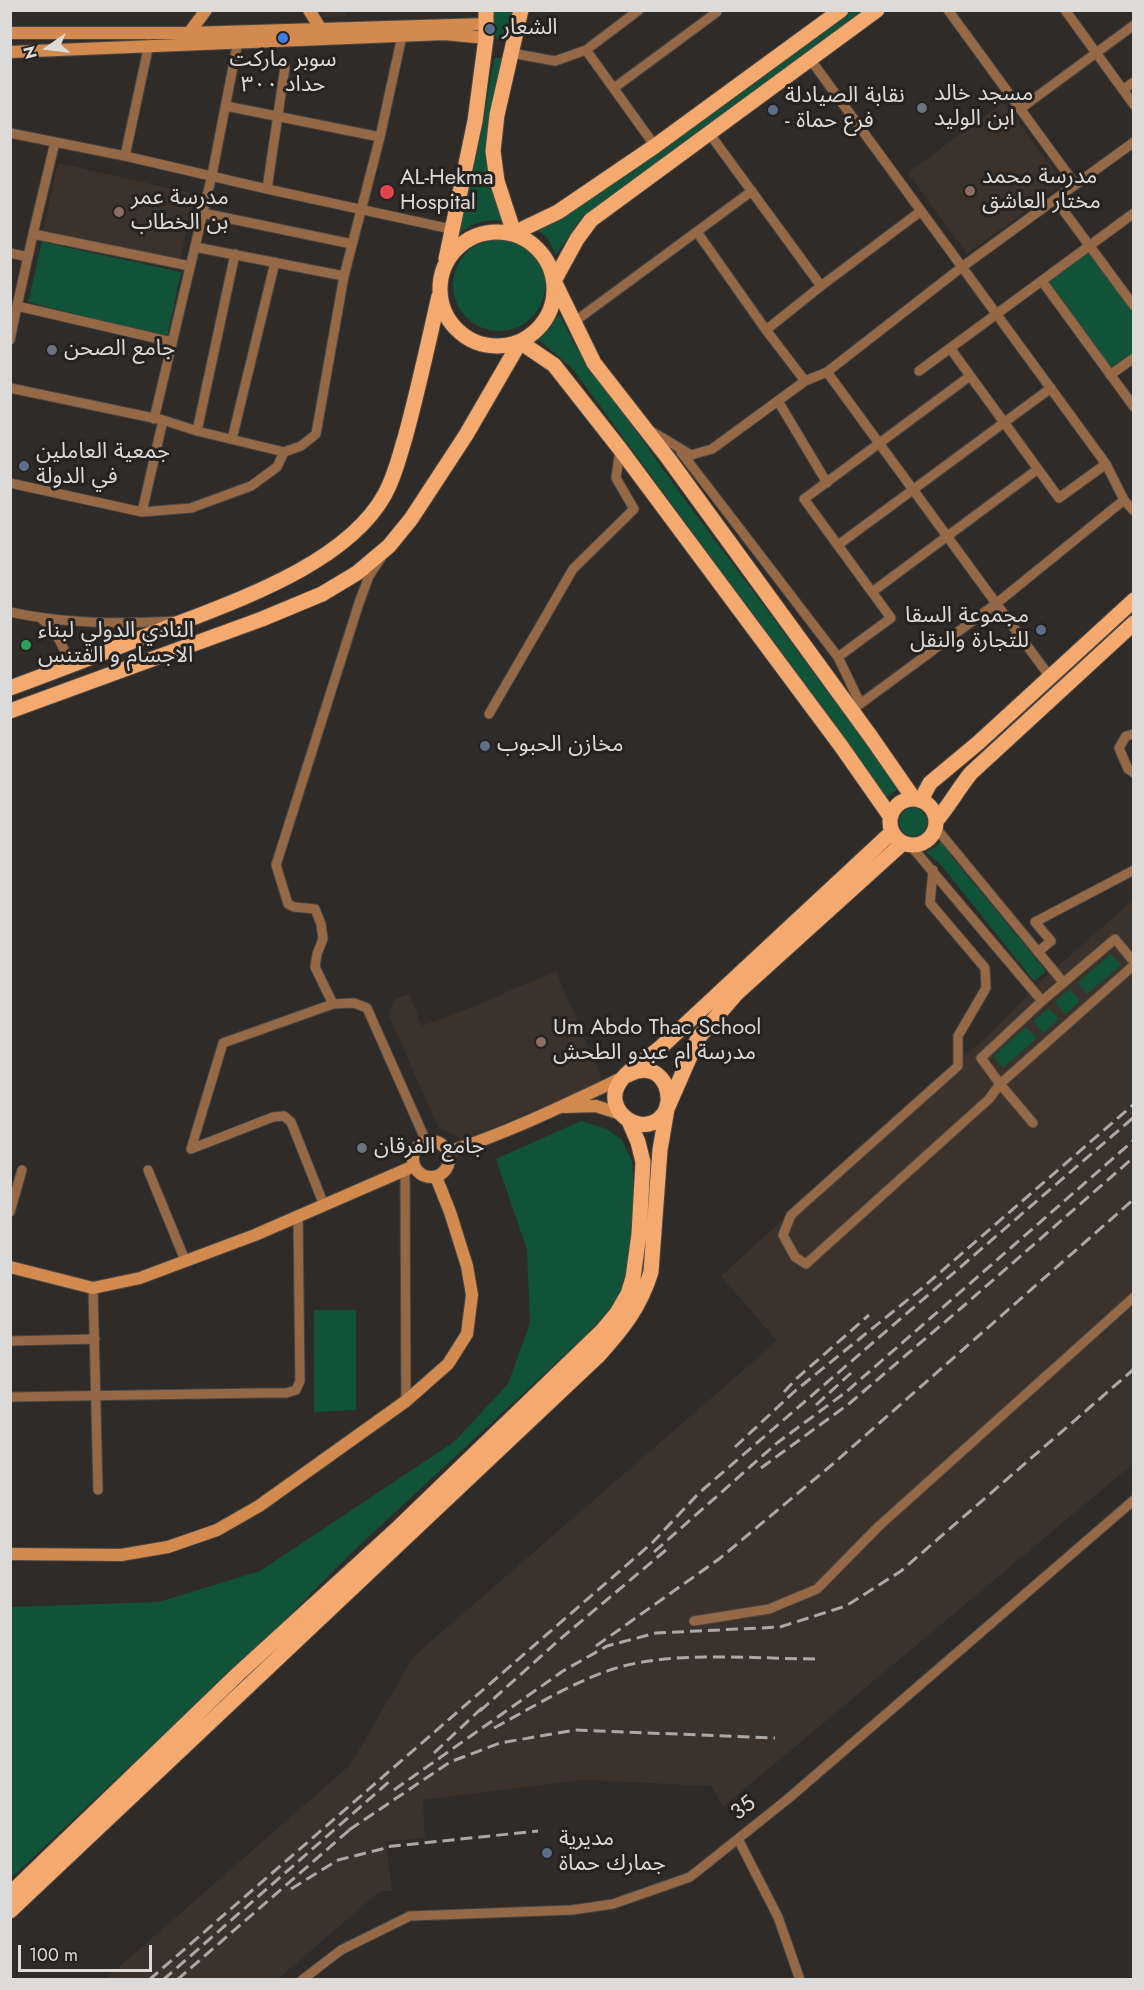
<!DOCTYPE html>
<html>
<head>
<meta charset="utf-8">
<style>
  body { margin:0 }
  #map { position:relative; width:1144px; height:1990px; overflow:hidden; background:#2f2b28; font-family:Jost,sans-serif }
  canvas { display:block }
  .frame { position:absolute; inset:0; border:12px solid #dddbd9; pointer-events:none }
  .north { position:absolute; left:18px; top:18px; width:60px; height:60px; -webkit-text-stroke:4px #25221f; paint-order:stroke; rotate:256deg; font-size:16px; font-weight:700; line-height:24px; text-align:center; color:#dddbd9 }
  .north::after { content:''; display:block; margin:auto; width:21px; height:27px; background:#dddbd9; clip-path:polygon(50% 0,100% 100%,50% 72%,0 100%) }
  .scale { position:absolute; left:18px; top:1945px; width:134px; height:27px; box-sizing:border-box; border:3px solid #dddbd9; border-top:0; padding-left:8px; font-size:18px; line-height:21px; white-space:nowrap; color:#dddbd9; -webkit-text-stroke:4px #25221f; paint-order:stroke }
</style>
</head>
<body>
<div id="map">
<canvas width="1144" height="1990"></canvas>
<div class="frame"></div>
<div class="north">N</div>
<div class="scale">100 m</div>
</div>
<script>
const context = document.querySelector('canvas').getContext('2d');
context.lineJoin = 'round';
function paint(path, color) { context.fillStyle = color; context.fill(path, 'evenodd'); }
function strokePath(path, color, width, dash) { context.strokeStyle = color; context.lineWidth = width; context.lineCap = dash ? 'butt' : 'round'; context.setLineDash(dash || []); context.stroke(path); }
function drawText(font, color, halo, rows, align = 'center') {
  context.font = font + ' Jost,"Noto Sans Arabic",sans-serif'; context.lineWidth = 6; context.setLineDash([]); context.textBaseline = 'middle'; context.strokeStyle = halo; context.fillStyle = color; for (const [text, x, y, turn = 0] of rows) {
    context.save(); context.translate(x, y); context.rotate((+turn || 0) * Math.PI / 180); context.textAlign = isNaN(turn) ? turn : align; if (halo) context.strokeText(text, 0, 0); context.fillText(text, 0, 0); context.restore();
  }
}
const built = new Path2D(`
  M320 11H345L346 16 324 17Z
  M1003 102 1063 183 967 254 908 173Z
  M58 163 195 194 180 261 43 230Z
  M1133 900V1464L723 1807 711 1786 583 1780 423 1800 425 1838 386 1842 392 1891H380L278 1979 104 1980 350 1765 414 1656 777 1341 721 1276 942 1074 987 1037 1042 980Z
  M556 971 603 1081 464 1140 438 1127 389 1016 392 1003 397 998 409 994 422 1026 482 1003Z`);
const green = new Path2D(`
  M492 11H517L511 33 505 41 497 39 495 35Z
  M852 11H866L582 217 556 255 547 237 537 230 579 208Z
  M494 58H502L488 127V176L503 221C486 218 472 223 459 234L480 139Z
  M453 285a46 46 0 1 1 92 0a46 46 0 1 1-92 0Z
  M42 242 181 272 167 337 28 302Z
  M1090 246 1133 306V358L1110 375 1042 281Z
  M559 314 576 347 685 500 900 788 886 797 573 369 538 339 549 329Z
  M899 822a14 14 0 1 1 28 0a14 14 0 1 1-28 0Z
  M942 839 951 856 1046 971 1034 981 941 865 926 852 937 846Z
  M1111 954 1121 965 1087 994 1077 983Z
  M1070 989 1080 1001 1065 1014 1055 1002Z
  M1049 1008 1059 1019 1043 1033 1033 1021Z
  M1026 1027 1037 1038 1003 1068 993 1056Z
  M581 1121 607 1129 622 1140 632 1161 634 1191 628 1266 618 1299 586 1335 348 1556 282 1623 11 1878V1607L159 1602 260 1571 454 1442 508 1384 530 1323 527 1250 496 1159Z
  M314 1310H356V1410L314 1412Z`);
const street = new Path2D(`
  M948 10 1075 184
  M1065 10 1134 105
  M586 50 655 146
  M511 53 555 61 586 50 639 10
  M810 59 1106 464 1124 500 1134 511
  M614 88 717 12
  M1123 90 1134 82
  M226 106 380 137
  M1020 109 1134 25
  M10 133 125 156 267 189 451 229
  M709 133 821 286
  M125 156 149 44
  M267 189 285 67
  M1055 199 1134 306
  M203 213 352 244
  M697 232 766 330 805 381
  M33 234 55 142
  M195 247 344 276
  M10 253 28 257
  M1042 281 1134 407
  M574 322 752 191
  M766 330 821 286 921 211
  M10 340 17 306
  M172 342 17 306 33 234 190 266
  M950 348 1059 498 1106 464
  M919 371 1134 213
  M827 372 1050 677
  M1110 375 1134 358
  M10 388 163 420 197 431 284 452 301 446 316 434 344 276 380 137 402 36
  M778 401 827 483
  M154 419 212 175 238 41
  M197 431 235 254
  M653 432 691 455 712 449 805 381 827 372 962 267 1134 142
  M232 439 275 262
  M681 452 838 657 860 703
  M10 483 142 512 191 508 251 486 277 467 284 452
  M142 512 163 420
  M838 545 1051 388
  M872 592 1038 469
  M10 612C64 624 120 624 175 621
  M42 619C57 632 65 647 69 666
  M838 657 891 618 804 499 970 376
  M852 710 997 603 1124 500
  M489 714 573 569 634 509 616 478 620 449
  M1134 734 1126 736 1119 748 1128 769 1134 773
  M936 828 1063 982
  M911 846 1042 1001
  M933 870 930 903 985 968 986 988 958 1036V1066L791 1215 783 1235 795 1257 806 1264 989 1099 1000 1084 1033 1123
  M1038 952 1051 941 1035 922 1134 870
  M1134 962 1115 939 1042 1001 981 1058 1000 1084 1134 965
  M333 1004 315 967 317 954 323 939 321 924 315 909 294 907 288 904 276 865 359 603 369 576 381 558
  M191 1149 223 1043 333 1004 354 1003 367 1008 426 1141
  M191 1149 273 1117 284 1116 291 1122 324 1205
  M148 1170 185 1260
  M405 1170 406 1401
  M10 1212 22 1170
  M93 1288 98 1490
  M10 1341 95 1339
  M10 1397 263 1393H286L296 1390 300 1381 298 1217
  M694 1621 769 1609 817 1589 879 1526 1134 1297
  M738 1839 778 1917 800 1980
  M302 1980 341 1950 410 1916 572 1910 613 1904 690 1877 789 1798 1134 1500`);
const secondary = new Path2D(`
  M309 10 320 28
  M10 33H189L487 24
  M189 33 206 10
  M10 52 444 34 486 38
  M565 1107 596 1106 621 1114
  M413 1159a18 18 0 1 1 36 0a18 18 0 1 1-36 0Z
  M448 1152C508 1133 567 1104 624 1077
  M10 1267 93 1288 140 1278 255 1235 414 1166
  M10 1554 121 1555 168 1547 217 1530 259 1506 406 1401 448 1364 467 1334 472 1295 467 1266 450 1212 436 1177`);
const primary = new Path2D(`
  M521 10 497 115 493 151 497 181 514 233 558 212 655 146 841 10
  M877 10 591 220 577 239 554 281 594 363 668 458 871 737 914 799
  M440 289a57 57 0 1 1 114 0a57 57 0 1 1-114 0Z
  M446 259 475 121 486 38V10
  M10 688C62 669 113 649 164 629 235 601 347 564 385 494 395 476 399 457 405 438 418 391 428 344 439 296
  M10 711 262 619 322 594 357 573 389 546 411 519 466 435 520 342 554 365 620 449 841 746 890 816
  M890 822a23 23 0 1 1 46 0a23 23 0 1 1-46 0Z
  M921 800 930 783 978 743 1134 600
  M936 821C949 806 958 789 971 773L1134 623
  M625 1076C629 1075 633 1072 638 1071 664 1064 678 1101 660 1118 639 1137 604 1110 618 1085 626 1070 647 1059 660 1048L892 832
  M10 1894 238 1674 399 1527 602 1331 617 1313 628 1294 633 1278 639 1234 643 1162 638 1142 629 1121
  M10 1911 599 1355C624 1327 640 1307 651 1272L660 1150 667 1109 698 1038 736 994 903 843`);
const rail = new Path2D(`
  M784 1392 796 1379 869 1315
  M816 1405 851 1373
  M735 1447 795 1391 921 1289 1134 1104
  M761 1468 850 1403 960 1309 1134 1157
  M654 1552 777 1443 846 1392 1134 1140
  M596 1646 719 1559 834 1463 1134 1199
  M480 1711 559 1640 666 1550
  M494 1728C533 1707 571 1683 613 1669 673 1650 756 1659 819 1659
  M434 1753 484 1706
  M394 1790 563 1671 607 1646 656 1633 780 1627 846 1606 901 1571 1134 1369
  M349 1830 450 1762 500 1743 575 1730 775 1738
  M291 1889 338 1860 382 1849 385 1847 538 1831
  M149 1980 652 1543 699 1493 1134 1117
  M163 1980 391 1780
  M177 1980 354 1826`);
const markers = [
  [490,29,6,"#5c6f8a"],
  [283,38,6,"#3f7fe0"],
  [922,108,6,"#6b7280"],
  [773,110,6,"#5c6f8a"],
  [970,191,6,"#8d6e63"],
  [387,192,8,"#e0444e"],
  [119,212,6,"#8d6e63"],
  [52,350,6,"#6b7280"],
  [24,466,6,"#5c6f8a"],
  [1041,630,6,"#5c6f8a"],
  [26,645,6,"#2e9e5b"],
  [485,746,6,"#5c6f8a"],
  [541,1042,6,"#8d6e63"],
  [362,1148,6,"#6b7280"],
  [547,1853,6,"#5c6f8a"]
];
const poiNames = [
  ["الشعار",502,29],
  ["سوبر ماركت",283,61,"center"],
  ["حداد ٣٠٠",283,86,"center"],
  ["مسجد خالد",934,95],
  ["ابن الوليد",934,120],
  ["نقابة الصيادلة",785,97],
  ["- فرع حماة",785,122],
  ["مدرسة محمد",982,178],
  ["مختار العاشق",982,203],
  ["AL-Hekma",400,179],
  ["Hospital",400,204],
  ["مدرسة عمر",131,199],
  ["بن الخطاب",131,224],
  ["جامع الصحن",64,350],
  ["جمعية العاملين",36,453],
  ["في الدولة",36,478],
  ["مجموعة السقا",1029,617,"right"],
  ["للتجارة والنقل",1029,642,"right"],
  ["النادي الدولي لبناء",38,632],
  ["الاجسام و الفتنس",38,657],
  ["مخازن الحبوب",497,746],
  ["Um Abdo Thac School",553,1029],
  ["مدرسة ام عبدو الطحش",553,1054],
  ["جامع الفرقان",374,1148],
  ["مديرية",559,1840],
  ["جمارك حماة",559,1865]
];
const streetNames = [
  ["35",744,1809,-39]
];
paint(built, '#3b322b');
paint(green, '#115338');
strokePath(street, '#4b4744', 11);
strokePath(secondary, '#4b4744', 14);
strokePath(primary, '#4b4744', 17);
strokePath(street, '#966946', 9);
strokePath(secondary, '#d28a4f', 12);
strokePath(primary, '#f4aa6f', 15);
strokePath(rail, '#aba8a6', 3, [12, 6]);
for (const [x, y, r, color] of markers) { const dot = new Path2D(); dot.arc(x, y, r, 0, 2 * Math.PI); context.fillStyle = color; context.fill(dot); strokePath(dot, '#25221f', 2); }
drawText('22px', '#dddbd9', '#25221f', poiNames, 'left');
drawText('22px', '#dddbd9', '#25221f', streetNames);
</script>
</body>
</html>
